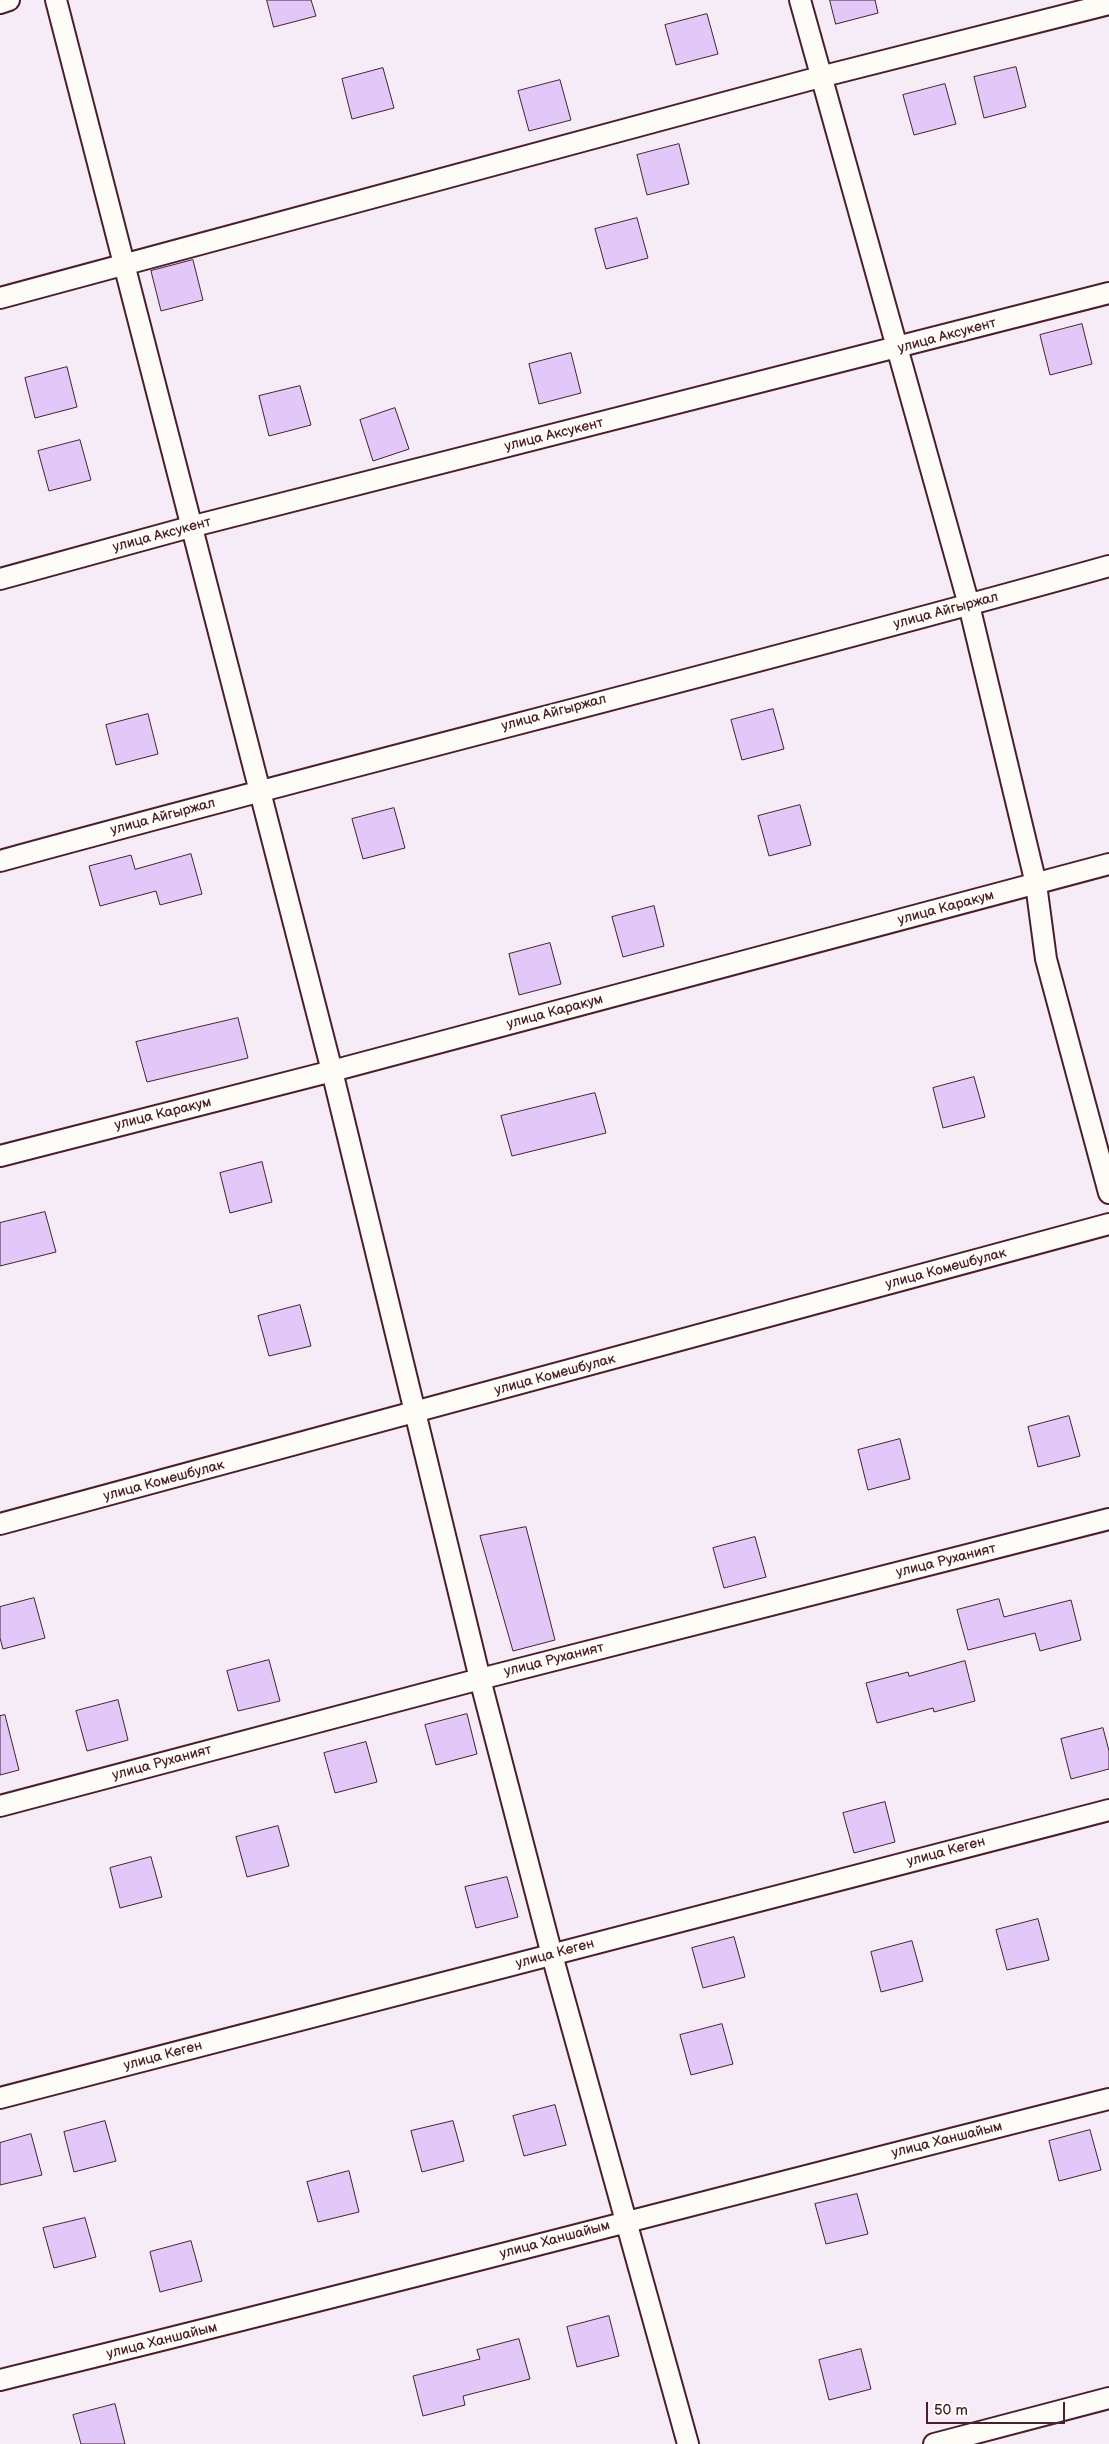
<!DOCTYPE html>
<html>
<head>
<meta charset="utf-8">
<style>
  body { margin:0 }
  #map { position:relative; width:1109px; height:2444px; overflow:hidden; background:#f5ecf7; font-family:"Balsamiq Sans",sans-serif }
  canvas { display:block }
  .scale { position:absolute; left:926px; top:2402px; width:139px; height:22px; box-sizing:border-box; border:2px solid #4a1f2b; border-top:0; padding-left:6px; font-size:15px; line-height:18px; white-space:nowrap; color:#4a1f2b; -webkit-text-stroke:4px #fdfcf7; paint-order:stroke }
</style>
</head>
<body>
<div id="map">
<canvas width="1109" height="2444"></canvas>
<div class="scale">50 m</div>
</div>
<script>
const context = document.querySelector('canvas').getContext('2d');
context.lineJoin = 'round';
function paint(path, color) { context.fillStyle = color; context.fill(path, 'evenodd'); }
function strokePath(path, color, width, dash) { context.strokeStyle = color; context.lineWidth = width; context.lineCap = dash ? 'butt' : 'round'; context.setLineDash(dash || []); context.stroke(path); }
function drawText(font, color, halo, rows, align = 'center') {
  context.font = font + ' "Balsamiq Sans",sans-serif'; context.lineWidth = 5; context.setLineDash([]); context.textBaseline = 'middle'; context.strokeStyle = halo; context.fillStyle = color; for (const [text, x, y, turn = 0] of rows) {
    context.save(); context.translate(x, y); context.rotate((+turn || 0) * Math.PI / 180); context.textAlign = isNaN(turn) ? turn : align; if (halo) context.strokeText(text, 0, 0); context.fillText(text, 0, 0); context.restore();
  }
}
const building = new Path2D(`
  M267 0H311L316 16 274 27Z
  M830 0H875L878 13 836 24Z
  M707 14 718 54 676 65 665 25Z
  M1016 67 1026 107 984 118 974 77Z
  M383 68 394 108 352 119 342 79Z
  M560 80 571 120 529 131 518 91Z
  M945 84 956 124 914 135 903 95Z
  M679 144 689 184 647 195 637 155Z
  M637 218 648 258 606 269 595 229Z
  M193 260 203 300 161 311 151 271Z
  M1082 324 1092 364 1050 375 1040 335Z
  M571 353 581 393 539 404 529 364Z
  M67 367 77 407 35 418 25 378Z
  M300 386 311 425 269 436 259 396Z
  M395 408 409 449 373 461 360 420Z
  M80 440 91 480 49 491 38 451Z
  M773 709 784 749 742 760 731 720Z
  M148 714 158 754 116 765 106 725Z
  M800 805 811 845 769 856 758 816Z
  M394 808 405 848 363 859 352 819Z
  M191 854 202 894 160 905 156 891 100 906 89 866 131 855 135 869Z
  M654 906 664 946 623 957 612 917Z
  M550 943 561 984 519 995 509 954Z
  M238 1018 248 1058 147 1082 136 1042Z
  M974 1077 985 1117 943 1128 933 1088Z
  M595 1093 606 1133 512 1156 501 1116Z
  M262 1162 272 1202 230 1213 220 1173Z
  M45 1212 56 1252 0 1266V1223Z
  M300 1305 311 1346 269 1356 258 1316Z
  M1069 1416 1080 1456 1038 1467 1028 1427Z
  M900 1439 910 1479 868 1490 858 1450Z
  M526 1527 555 1640 513 1651 480 1536Z
  M755 1537 766 1577 724 1588 713 1548Z
  M34 1598 45 1638 3 1649 0 1638V1607Z
  M999 1599 1004 1617 1071 1600 1081 1640 1040 1651 1035 1633 968 1650 957 1610Z
  M269 1660 280 1701 238 1711 227 1671Z
  M965 1661 975 1701 934 1712 933 1708 877 1723 866 1683 908 1672 909 1676Z
  M118 1700 128 1740 87 1751 76 1711Z
  M467 1714 477 1754 436 1765 425 1725Z
  M5 1715 19 1770 0 1775V1716Z
  M1103 1728 1109 1751V1769L1071 1779 1061 1739Z
  M366 1742 377 1782 335 1793 324 1753Z
  M885 1802 895 1842 854 1853 843 1813Z
  M278 1826 289 1866 247 1877 236 1837Z
  M151 1857 162 1897 120 1908 110 1868Z
  M507 1877 518 1917 476 1928 465 1887Z
  M1038 1919 1049 1960 1007 1970 996 1930Z
  M734 1937 745 1977 703 1988 692 1948Z
  M912 1941 923 1981 881 1992 871 1952Z
  M722 2024 733 2064 691 2075 680 2035Z
  M555 2105 566 2145 524 2156 513 2116Z
  M105 2121 116 2161 74 2172 64 2132Z
  M453 2121 464 2161 422 2172 411 2131Z
  M1090 2130 1101 2170 1059 2181 1049 2141Z
  M31 2134 42 2175 0 2185V2143Z
  M349 2171 359 2212 318 2222 307 2182Z
  M857 2194 868 2234 826 2244 815 2204Z
  M85 2218 96 2257 54 2268 43 2228Z
  M191 2241 202 2281 160 2292 150 2252Z
  M609 2316 619 2356 577 2367 567 2327Z
  M519 2339 530 2379 463 2396 465 2405 423 2416 413 2376 480 2359 477 2350Z
  M861 2349 871 2389 829 2400 819 2360Z
  M115 2404 125 2444H81L73 2415Z`);
const minor = new Path2D(`
  M56 0 332 1071 480 1679 552 1955 688 2444
  M800 0 969 605 1036 884 1046 959 1109 1193
  M0 3 9 0
  M0 298 820 77 1109 4
  M0 579 190 527 1109 293
  M0 861C369 760 741 669 1109 566
  M0 1156 332 1071 1109 864
  M0 1524 1109 1224
  M0 1806 480 1679 1109 1519
  M0 2098 1109 1810
  M0 2380C371 2290 739 2192 1109 2099
  M934 2444 1109 2398`);
const streetNames = [
  ["улица Аксукент",947,336,-15],
  ["улица Аксукент",554,435,-14],
  ["улица Аксукент",162,535,-15],
  ["улица Айгыржал",946,611,-15],
  ["улица Айгыржал",554,713,-15],
  ["улица Айгыржал",163,817,-15],
  ["улица Каракум",946,908,-15],
  ["улица Каракум",555,1012,-15],
  ["улица Каракум",163,1114,-14],
  ["улица Комешбулак",946,1269,-15],
  ["улица Комешбулак",555,1375,-15],
  ["улица Комешбулак",164,1481,-15],
  ["улица Руханият",946,1561,-14],
  ["улица Руханият",554,1660,-14],
  ["улица Руханият",162,1763,-15],
  ["улица Кеген",946,1852,-15],
  ["улица Кеген",555,1954,-15],
  ["улица Кеген",163,2056,-15],
  ["улица Ханшайым",947,2140,-14],
  ["улица Ханшайым",555,2240,-15],
  ["улица Ханшайым",162,2341,-14]
];
paint(building, '#e2c8f8');
strokePath(building, '#4a1f2b', 1);
strokePath(minor, '#4a1f2b', 24);
strokePath(minor, '#fdfcf7', 20);
drawText('14px', '#4a1f2b', '#fdfcf7', streetNames);
</script>
</body>
</html>
